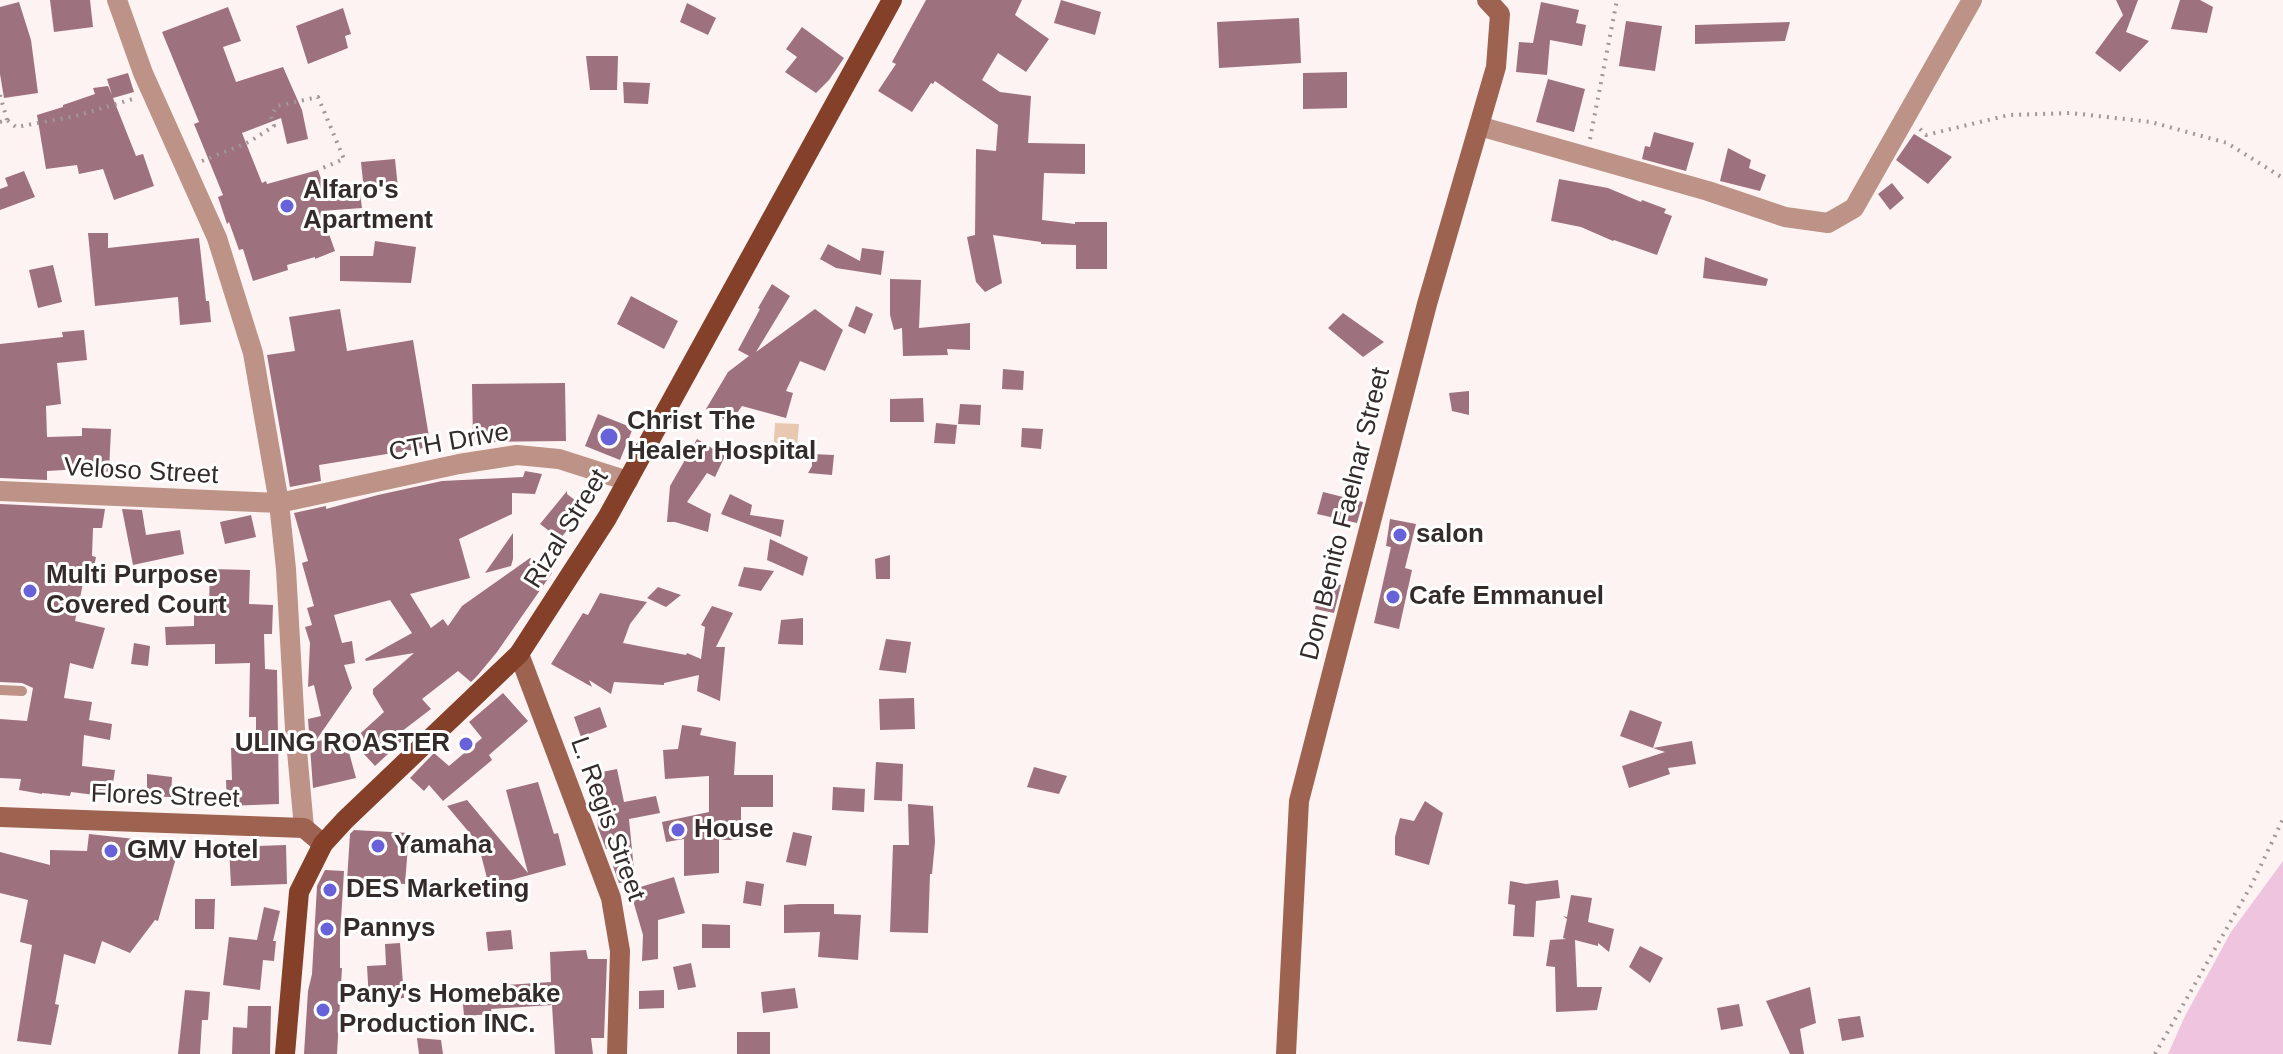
<!DOCTYPE html>
<html>
<head>
<meta charset="utf-8">
<style>
  body { margin:0 }
  canvas { display:block; background:#fdf3f3 }
</style>
</head>
<body>
<canvas width="2283" height="1054"></canvas>
<script>
const context = document.querySelector('canvas').getContext('2d');
context.lineJoin = 'round';
function paint(path, color) { context.fillStyle = color; context.fill(path, 'evenodd'); }
function strokePath(path, color, width, dash) { context.strokeStyle = color; context.lineWidth = width; context.lineCap = dash ? 'butt' : 'round'; context.setLineDash(dash || []); context.stroke(path); }
function drawText(font, color, halo, rows, align = 'center') {
  context.font = font + ' Arial,sans-serif'; context.lineWidth = 6; context.setLineDash([]); context.textBaseline = 'middle'; context.strokeStyle = halo; context.fillStyle = color; for (const [text, x, y, turn = 0] of rows) {
    context.save(); context.translate(x, y); context.rotate((+turn || 0) * Math.PI / 180); context.textAlign = isNaN(turn) ? turn : align; if (halo) context.strokeText(text, 0, 0); context.fillText(text, 0, 0); context.restore();
  }
}
const green = new Path2D(`
  M775 423 799 424 796 458 773 456Z`);
const water = new Path2D(`
  M2283 861V1054H2168L2185 1016 2231 932Z`);
const building = new Path2D(`
  M50 0H90L93 27 54 32Z
  M926 0H1022L1015 15 1049 39 1026 72 998 53 982 80 1000 92 1031 96 1028 143 1085 144V174L1044 173 1042 220 1075 224V222H1107V269H1076V245L1041 244V242L993 235 1002 283 985 292 976 282 967 237 975 235 976 149 996 151 998 125 935 81 933 84 931 83 912 112 878 91 896 64 892 62Z
  M1061 0 1101 12 1095 35 1054 23Z
  M2116 0H2138L2126 32 2149 41 2120 72 2095 53 2123 15Z
  M2180 0H2200L2213 7 2207 33 2171 29Z
  M19 2 31 40 38 93 4 98 0 74V7Z
  M1541 2 1579 10 1576 23 1586 25 1582 46 1550 40 1547 75 1516 72 1519 42 1533 43Z
  M687 3 716 18 708 35 680 22Z
  M228 7 241 41 223 47 236 82 283 67 302 110 308 139 287 144 281 118 242 133 262 183 266 181 267 184 318 170 325 190 359 186 362 208 321 211 335 251 315 259V257L287 265 288 270 253 281 243 249 239 250 229 222 227 224 218 197 223 195 194 124 199 122 162 32Z
  M343 8 351 34 345 36 348 48 308 64 296 26Z
  M1299 18 1301 63 1219 68 1217 22Z
  M1626 21 1662 26 1655 71 1619 66Z
  M1790 22 1785 41 1695 44V25Z
  M802 27 844 58 829 80 816 93 785 72 797 57 786 49Z
  M586 56H618L617 90H590Z
  M1347 72V108L1303 109V73Z
  M128 73 134 92 113 98 136 156 143 154 154 186 114 200 103 169 79 174 77 165 46 169 37 115 63 107V105L95 94 93 88 108 86 112 95 107 79Z
  M1548 79 1585 89 1574 132 1536 122Z
  M623 82 650 83 648 104 624 103Z
  M1654 132 1694 143 1686 171 1642 159 1645 146 1650 147Z
  M1914 134 1952 157 1928 184 1896 160Z
  M1728 148 1751 160 1749 168 1766 175 1760 191 1720 181Z
  M395 159 398 188 364 191 361 162Z
  M24 171 35 197 0 210V189L8 186 5 178Z
  M1559 179 1608 188 1641 202 1642 200 1666 209 1664 213 1672 216 1657 255 1614 240 1613 241 1581 227 1551 221Z
  M1892 183 1904 198 1890 210 1878 194Z
  M88 233H108V248L199 238 206 301H209L211 322 180 325 178 297 95 306Z
  M375 241 416 247 411 283 340 281V256H373Z
  M828 244 860 261 862 248 884 251 881 275 836 268 820 259Z
  M1705 257 1768 279 1766 286 1703 278Z
  M53 265 62 302 38 308 29 270Z
  M890 279 921 280 919 328 970 323V350L947 349 948 355 903 356 902 328 894 330 890 315Z
  M772 284 790 296 756 352 815 309 843 330 825 371 800 361 786 391 793 393 786 418 742 406 730 423 706 409 728 372 749 356 738 350 760 309 758 308Z
  M631 296 678 321 664 349 617 324Z
  M856 306 873 314 865 334 848 326Z
  M340 309 347 351 413 340 430 443H424V448L319 465 321 481 290 487 267 355 295 351 289 317Z
  M1343 313 1384 342 1363 357 1328 328Z
  M84 330 87 360 57 363 61 404 46 406 47 437 82 436V428L111 429 109 472 81 469 47 471V480L0 478V344L63 337 62 332Z
  M1003 369 1024 371 1023 390 1002 389Z
  M565 383 566 441 473 442 472 384Z
  M1469 391V415L1452 411 1449 393Z
  M923 398 924 422H890V399Z
  M960 404 981 405 980 425 958 424Z
  M598 414 633 428 620 460 585 446Z
  M936 423 957 425 955 444 934 443Z
  M1022 428 1043 429 1041 449 1021 447Z
  M697 439 725 456 715 477 707 473 687 502 711 514 708 532 675 522H667L670 486Z
  M812 454 834 455 832 475 808 473 812 466Z
  M525 471 542 474 535 494 512 493V514L459 539 470 578 410 594 431 628 443 619 448 626 462 606 530 558 552 573 497 652 478 675 471 682 458 671 422 699 431 709 397 735 403 740 375 766 352 741 384 712 373 694V689L414 653 366 661 365 659 412 633 390 600 334 615 342 643 352 641 355 663 344 665 352 688 315 742 344 734 356 778 313 788 308 719 321 716 314 685 308 687 310 643 305 627 312 625 307 608 314 606 302 563 308 561 294 513 326 506V509L378 495 442 481 523 477Z
  M567 491V494L585 508 560 539 540 524Z
  M1323 492 1363 502 1357 523 1317 514Z
  M730 494 752 505 750 515 784 520 781 537 721 514Z
  M0 504 105 509 102 528H93L92 556 96 557 92 576 85 574 75 621 105 628 93 669 70 663 64 698 92 702 89 720 112 724 110 740 84 735 82 766 115 770 111 797 71 792 70 796 42 793V794L19 790 21 779 0 778V719L27 721 33 688 22 683 0 682Z
  M122 509 142 510 146 535 180 530 184 554 133 565Z
  M251 515 256 537 225 544 220 522Z
  M1390 519 1416 524 1405 568 1412 570 1399 629 1374 623 1391 547 1386 546Z
  M513 533V559L511 566 485 573Z
  M770 539 808 557 803 576 767 560Z
  M890 555V579H876L875 559Z
  M744 567 774 571 761 591 738 586Z
  M210 569 250 570 249 604 273 605 272 634H264L265 669 277 670 279 804 227 806 226 780H232L231 748 256 747V717H249L250 663 215 664V644L166 645 165 627 194 626V607H209Z
  M1322 581 1341 585 1334 613 1315 609Z
  M658 587 681 595 666 607 647 598Z
  M600 593 647 602 630 624 623 643 686 655 687 653 701 659 705 627 701 625 712 606 733 613 716 647H725L720 701 697 691 699 675 664 683V685L614 682 611 694 589 680 592 687 551 664 583 613 588 615Z
  M803 618V645L778 644 781 620Z
  M886 639 911 642 906 673 879 670Z
  M134 643 150 646 148 666 131 664Z
  M503 693 528 721 489 755 492 760 443 801 429 785 424 791 410 778 434 753 449 766 482 738 469 722Z
  M914 698 915 729 880 730 879 699Z
  M600 707 607 727 581 737 574 717Z
  M1630 710 1662 722 1653 748 1620 736Z
  M682 725 702 728 700 735 736 742 734 775H773V807H741V840H719V873L684 876V839L666 842 662 822 709 812V776L665 779 663 750 678 749Z
  M1692 741 1696 764 1668 768 1670 774 1629 788 1622 766 1665 752 1653 748Z
  M876 762 903 764 902 801 874 800Z
  M1034 767 1067 776 1059 794 1027 787Z
  M617 769 624 802 656 796 660 813 629 819 635 881 619 883 613 866 610 848 606 849 598 828 596 801H593L587 775Z
  M147 774 172 777 171 797 147 796Z
  M538 782 554 834 558 833 566 865 489 886 478 843 447 806 467 800 528 873 506 790Z
  M833 787 865 789 864 812 832 810Z
  M1425 801 1443 813 1429 865 1395 855V837L1400 818 1414 821Z
  M908 804 933 806 935 842 932 874H930L928 933 890 932 893 845H909Z
  M354 830 409 833 405 884 347 881 350 834Z
  M793 832 812 836 806 866 786 862Z
  M89 834 135 839V847L176 858 158 921 155 920 130 953 102 941 95 964 64 954 55 1004 59 1005 51 1045 17 1041 32 945 20 942 28 900 0 893V852L50 865V850L87 851Z
  M286 845 287 884 231 886 229 847Z
  M325 870 344 871 340 936V968H342L337 1054H304L308 991 312 974 317 886Z
  M674 877 685 913 658 920V959L642 961 643 935 630 890Z
  M1558 880 1560 898 1536 901 1534 937 1513 936 1515 905 1508 904 1510 881 1526 884Z
  M746 881 764 884 761 906 743 903Z
  M1571 895 1592 898 1588 922 1614 929 1609 952 1598 943V946L1575 940 1577 987H1602L1597 1010 1556 1012 1555 967 1546 966 1550 940 1566 939 1563 938 1567 919 1563 916 1567 917Z
  M195 899H215L214 929H195Z
  M799 904H834V914L861 915 858 960 818 957 820 932 784 933V905Z
  M264 907 280 911 273 941H276L274 961 263 960 260 990 223 985 229 937 257 940Z
  M702 924 730 925V948H702Z
  M511 930 513 949 488 951 486 932Z
  M400 943 404 998 369 1000 367 966 386 965 385 944Z
  M1640 946 1663 958 1650 983 1629 967Z
  M586 950 588 959H607L604 1038H591L593 1054H555L552 1005 491 1009 492 1014 464 1016 462 993 506 989V985L551 982 550 952Z
  M691 963 696 987 678 990 673 967Z
  M1810 987 1816 1023 1800 1029 1804 1054H1790L1766 1001Z
  M795 988 798 1008 763 1013 761 992Z
  M185 990 210 992 208 1020H202L200 1054H178Z
  M664 990V1008L639 1009V991Z
  M1739 1004 1743 1026 1721 1030 1717 1008Z
  M248 1006H271L270 1054H232L233 1027 247 1028Z
  M1860 1016 1864 1037 1842 1041 1838 1019Z
  M737 1032H770V1054H737Z
  M417 1038 441 1040 443 1054H419Z`);
const path = new Path2D(`
  M0 95 7 120
  M0 122 7 120 16 127 76 116 136 98
  M1920 129 1926 135 2009 115 2071 113 2151 122 2227 143 2283 178
  M1590 139 1617 0
  M202 161 249 142 274 126 271 116 277 106 318 97 344 159 318 170
  M2155 1054 2252 884 2283 819`);
const lane = new Path2D(`
  M0 690 22 691`);
const street = new Path2D(`
  M117 0 143 73 217 238 253 353 279 503 286 569 295 729 304 828
  M1479 126 1708 191 1785 217 1828 223 1854 208 1972 0
  M0 491 279 503 459 464 517 455 559 459 628 481`);
const secondary = new Path2D(`
  M519 654 611 898 620 951 617 1054
  M0 817 304 828 323 844
  M1286 1054 1299 801 1427 304 1496 67 1500 14 1487 0`);
const primary = new Path2D(`
  M285 1054 299 892 323 844 345 820 519 654 607 518 892 0`);
const markers = [
  [287,206,8,"#6761da"],
  [609,437,10,"#6761da"],
  [1400,535,8,"#6761da"],
  [30,591,8,"#6761da"],
  [1393,597,8,"#6761da"],
  [466,744,8,"#6761da"],
  [678,830,8,"#6761da"],
  [378,846,8,"#6761da"],
  [111,851,8,"#6761da"],
  [330,890,8,"#6761da"],
  [327,929,8,"#6761da"],
  [323,1010,8,"#6761da"]
];
const poiNames = [
  ["Alfaro's",303,191],
  ["Apartment",303,221],
  ["Christ The",627,422],
  ["Healer Hospital",627,452],
  ["salon",1416,535],
  ["Multi Purpose",46,576],
  ["Covered Court",46,606],
  ["Cafe Emmanuel",1409,597],
  ["ULING ROASTER",450,744,"right"],
  ["House",694,830],
  ["Yamaha",394,846],
  ["GMV Hotel",127,851],
  ["DES Marketing",346,890],
  ["Pannys",343,929],
  ["Pany's Homebake",339,995],
  ["Production INC.",339,1025]
];
const streetNames = [
  ["CTH Drive",449,443,-10],
  ["Veloso Street",141,472,3],
  ["Don Benito Faelnar Street",1346,514,-76],
  ["Rizal Street",567,529,-58],
  ["Flores Street",165,797,2],
  ["L. Regis Street",607,819,70]
];
paint(green, '#e8c8b0');
paint(water, '#eec4de');
paint(building, '#9e717e');
strokePath(path, '#a09797', 4, [2, 6]);
strokePath(lane, '#bc9386', 10);
strokePath(street, '#bc9386', 20);
strokePath(secondary, '#9d6350', 20);
strokePath(primary, '#844029', 20);
for (const [x, y, r, color] of markers) { const dot = new Path2D(); dot.arc(x, y, r, 0, 2 * Math.PI); context.fillStyle = color; context.fill(dot); strokePath(dot, '#fff', 3); }
drawText('bold 26px', '#342b2b', '#fff', poiNames, 'left');
drawText('26px', '#342b2b', '#fff', streetNames);
</script>
</body>
</html>
